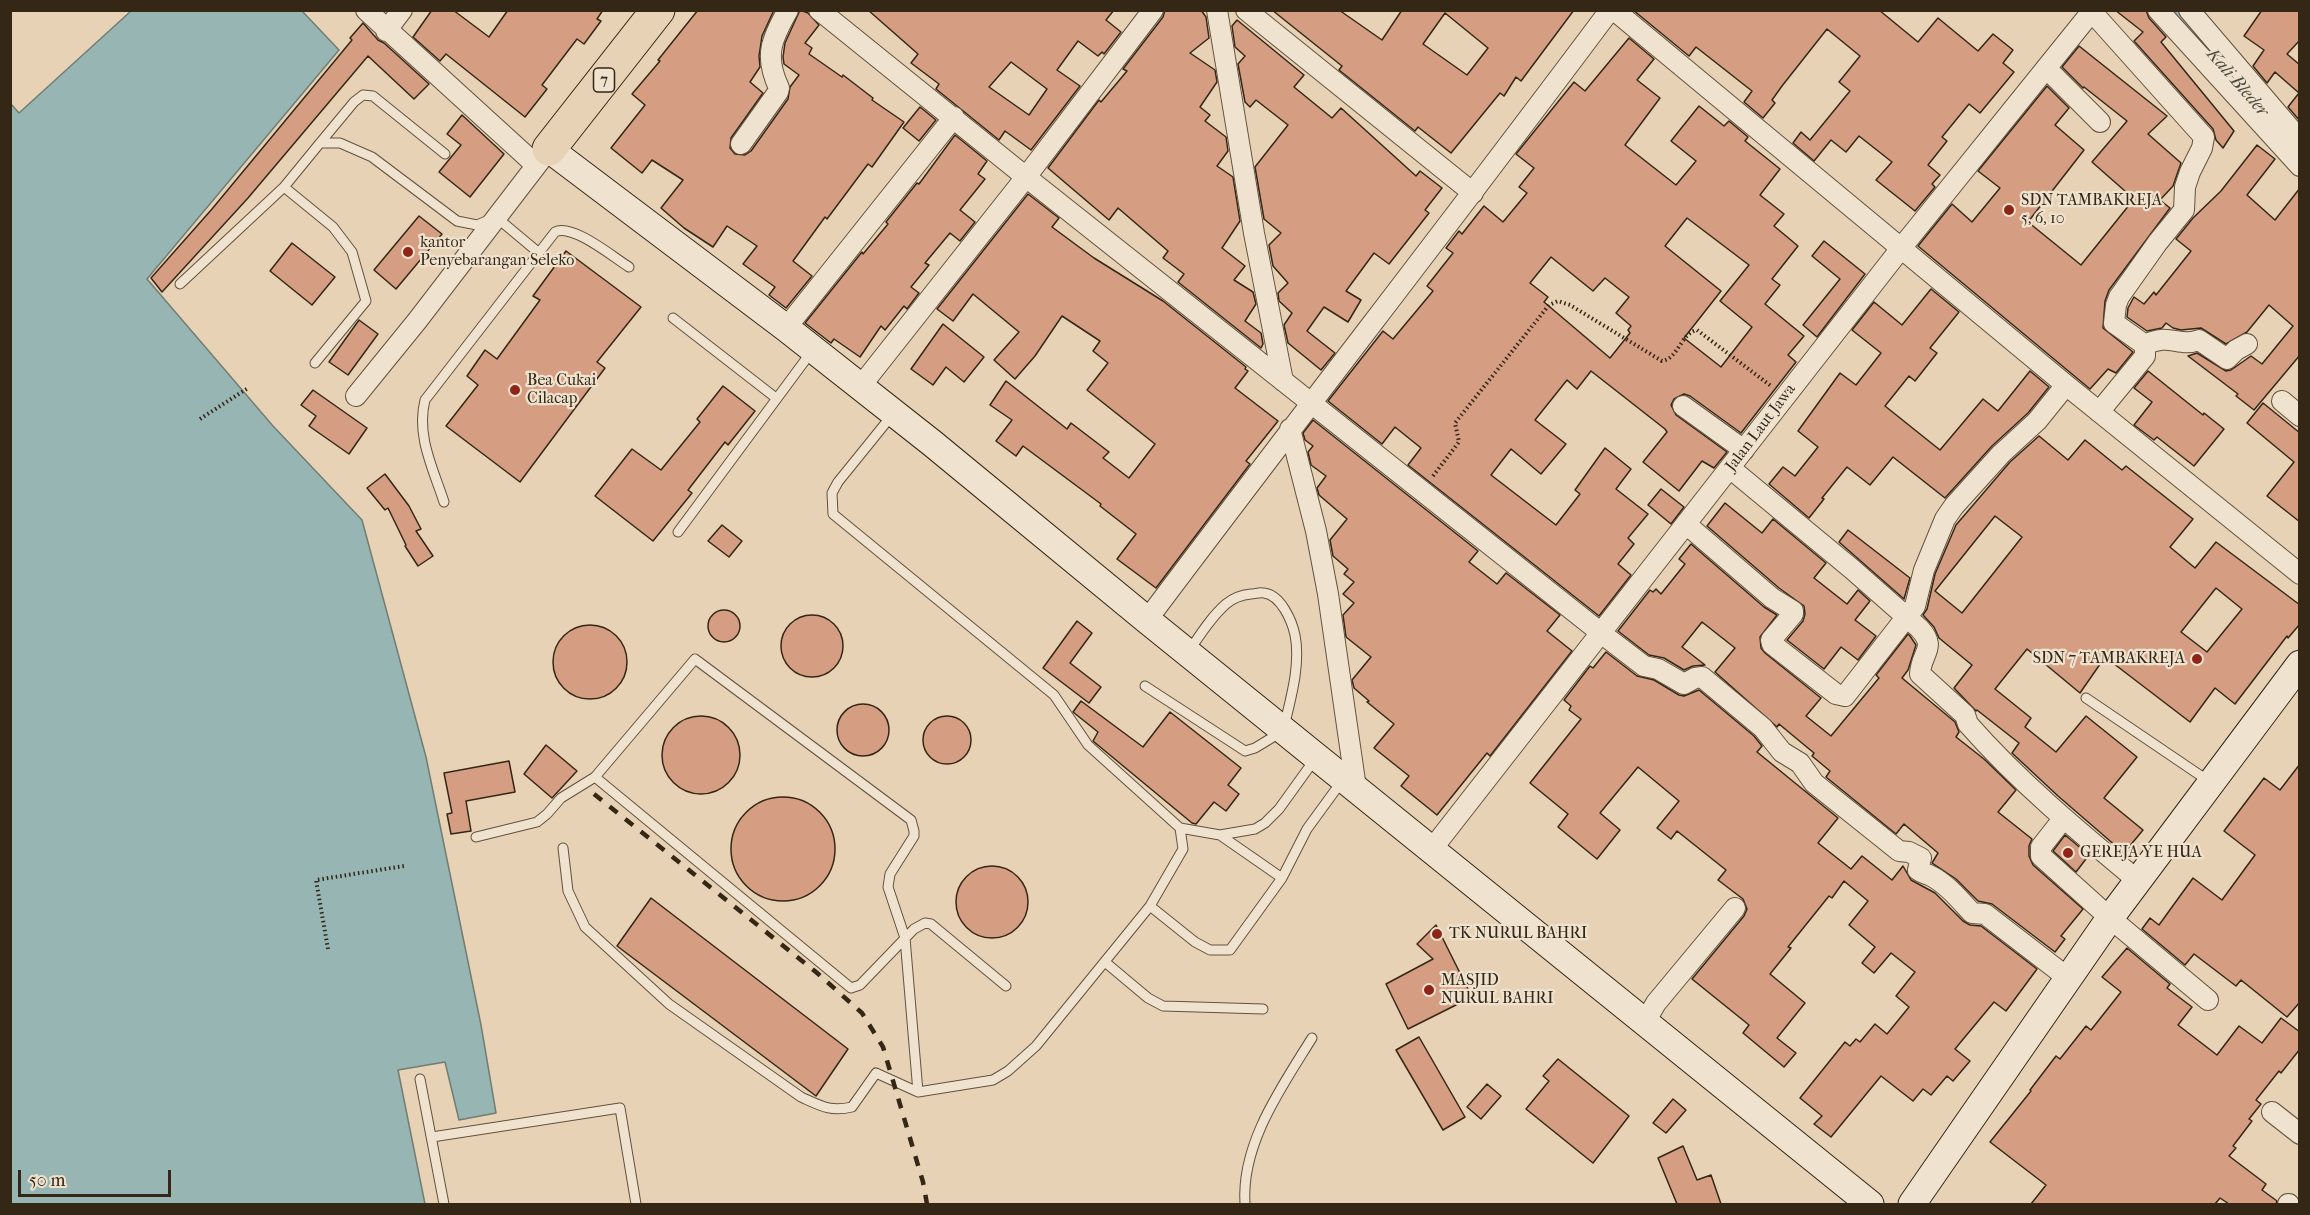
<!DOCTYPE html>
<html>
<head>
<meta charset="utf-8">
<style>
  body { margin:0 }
  #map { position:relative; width:2310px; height:1215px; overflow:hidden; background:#e7d2b5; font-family:"IM FELL French Canon",serif }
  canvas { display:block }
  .frame { position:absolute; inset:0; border:12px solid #352716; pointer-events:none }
  .scale { position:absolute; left:18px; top:1170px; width:153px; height:27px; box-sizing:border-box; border:3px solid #352716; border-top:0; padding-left:8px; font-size:18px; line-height:21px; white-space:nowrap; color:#352716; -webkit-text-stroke:4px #efe2cf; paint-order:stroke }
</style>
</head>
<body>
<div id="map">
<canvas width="2310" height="1215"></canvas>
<div class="frame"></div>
<div class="scale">50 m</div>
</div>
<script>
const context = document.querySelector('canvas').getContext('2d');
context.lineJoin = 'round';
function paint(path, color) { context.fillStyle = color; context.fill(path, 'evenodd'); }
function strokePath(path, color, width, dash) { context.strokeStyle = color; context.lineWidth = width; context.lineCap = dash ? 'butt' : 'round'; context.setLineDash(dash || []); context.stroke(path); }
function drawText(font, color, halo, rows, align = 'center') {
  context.font = font + ' "IM FELL French Canon",serif'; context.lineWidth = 4.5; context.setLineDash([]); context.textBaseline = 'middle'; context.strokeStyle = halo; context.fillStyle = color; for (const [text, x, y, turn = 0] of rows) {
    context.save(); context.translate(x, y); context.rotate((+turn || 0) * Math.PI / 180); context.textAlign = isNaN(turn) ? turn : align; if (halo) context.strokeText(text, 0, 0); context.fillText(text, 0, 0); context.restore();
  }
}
const water = new Path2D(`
  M131 11H302L339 50 147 279 273 426 362 520 426 757 481 1025 496 1113 459 1120 445 1062 398 1070 425 1204H11V104L19 113Z`);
const canal = new Path2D(`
  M2174 10 2234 81`);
const building = new Path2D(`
  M432 10H453L489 37 508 10H603L597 19 601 21 584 44 577 39 542 85 547 89 525 117 446 54 440 61 413 37Z
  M698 10H774L762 36 759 56 760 67 750 82 763 93 731 138 730 148 735 154 745 155 751 151 788 99 790 87 799 75 784 64 783 57 785 43 800 10 808 13 819 25 805 43 812 48 809 54 842 77 843 75 873 98 872 100 904 122 872 167 868 164 827 219 825 217 793 261 812 276 786 308 769 295 775 287 743 264 757 246 727 226 713 247 684 228 661 208 683 180 652 160 642 173 611 148 645 105 632 94 660 61 658 60Z
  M868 10H1114L1106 20 1121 32 1104 54 1102 52 1098 56 1078 41 1057 70 1080 86 1031 150 1005 131 999 140 936 89 939 84 911 63 918 54ZM1011 62 1047 89 1029 115 989 87Z
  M1165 10H1201L1206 17 1209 38 1190 53 1215 70 1217 82 1200 107 1210 115 1205 121 1226 137 1228 151 1217 166 1233 177 1240 221 1222 248 1245 266 1234 280 1253 292 1256 304 1245 321 1261 333 1263 344 1261 348 1178 282 1184 274 1163 258 1168 251 1118 208 1109 220 1048 168 1099 100 1101 102 1127 71 1123 69 1163 17Z
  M1272 10H1339L1382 40 1402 10H1574L1521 81 1516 77 1504 96 1500 93 1451 153 1418 127 1415 131 1339 70 1342 66ZM1445 13 1488 48 1467 75 1423 44Z
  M1633 10H1879L1918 42 1938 18 1978 51 1993 34 2013 50 2003 63 2014 72 1980 113 1969 104 1942 137 1947 141 1928 165 1940 175 1932 184 1935 187 1915 211 1876 180 1892 162 1859 136 1846 152 1831 140 1814 161 1793 143 1801 132 1810 140 1850 91 1839 82 1860 56 1827 29 1782 86 1772 100 1775 103 1763 118 1744 102 1752 91 1696 47 1689 56Z
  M2115 10H2146L2149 18 2166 37 2161 42 2234 131 2223 148 2216 140 2213 129 2134 41 2143 32Z
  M2262 10H2300V40L2287 54 2300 65V121L2288 107 2299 93 2275 72 2267 83 2253 66 2264 50 2244 36Z
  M1237 20 1304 75 1294 87 1332 118 1341 108 1416 176 1420 171 1442 188 1425 210 1429 213 1389 264 1374 253 1346 291 1361 300 1348 322 1324 307 1307 331 1335 353 1321 370 1288 343 1284 325 1292 313 1279 301 1278 293 1288 283 1273 266 1269 245 1281 233 1264 219 1255 167 1288 125 1256 100 1250 107 1245 102 1238 64 1245 56 1235 47 1232 26Z
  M363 23 378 40 384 43 429 84 414 99 368 56 248 198 162 292 151 278 212 209 352 40 350 38Z
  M1629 38 1654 59 1637 80 1660 98 1625 145 1676 185 1696 161 1671 141 1699 106 1724 126 1729 121 1748 137 1745 141 1780 169 1760 195 1784 214 1774 226 1798 246 1772 279 1780 285 1765 304 1804 336 1788 355 1796 362 1741 433 1690 396 1684 394 1674 399 1671 405 1676 415 1727 452 1714 468 1702 461 1679 491 1643 462 1667 432 1665 429 1591 371 1577 389 1567 380 1535 420 1566 444 1541 474 1511 449 1491 475 1556 525 1580 494 1575 490 1605 448 1631 469 1616 489 1648 514 1628 538 1634 544 1618 564 1631 575 1599 616 1408 465 1421 448 1395 427 1382 444 1328 401 1383 331 1393 339 1433 291 1427 286 1453 253 1446 248 1459 231 1462 234 1484 206 1503 222 1527 193 1519 187 1534 168 1516 154 1574 82 1585 91ZM1687 218 1749 265 1720 301 1752 327 1721 367 1684 338 1721 291 1665 246ZM1551 257 1593 291 1605 278 1629 297 1616 313 1631 326 1628 330 1630 333 1610 358 1544 302 1548 297 1530 283Z
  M2079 46 2167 116 2148 134 2181 163 2173 186 2160 200 2170 208 2109 290 2105 301 2103 328 2133 352 2116 373 2108 369 2090 389 1918 246 1952 204 1972 222 2000 188 1978 171 2047 86 2069 108 2055 125 2084 150 2028 222 2081 265 2134 199 2092 162 2127 121 2084 87 2083 88 2062 67Z
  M920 107 936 120 919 141 903 128Z
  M462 115 504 154 470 197 439 172 461 145 447 134Z
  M955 135 987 161 978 174 985 179 960 210 975 222 960 241 950 233 925 263 929 265 911 287 919 293 907 309 904 306 885 330 881 326 860 357 834 339 831 343 805 323 862 252 863 254 888 224 886 222 917 183 919 184Z
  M2257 145 2275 159 2247 195 2275 220 2300 188V355L2254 410 2236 396 2238 394 2188 356 2197 353 2226 371 2231 370 2251 356 2262 364 2293 326 2269 305 2247 332 2226 344 2201 328 2181 330 2173 328 2166 323 2162 328 2147 331 2127 317 2128 308 2134 297 2144 304 2154 292 2156 295 2191 251 2176 239 2193 218 2221 191Z
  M1028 194 1059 218 1052 227 1094 258 1163 301 1246 367 1245 369 1248 371 1235 388 1278 421 1246 461 1250 464 1156 588 1117 559 1136 534 1100 506 1101 504 1023 446 1016 456 996 441 1012 420 990 405 1006 381 1067 429 1071 423 1109 452 1103 458 1129 478 1155 444 1087 390 1108 363 1093 351 1100 341 1062 316 1035 356 1015 379 994 360 1019 332 973 294 953 321 937 309Z
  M419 216 442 234 396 289 374 270Z
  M1824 241 1865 274 1817 337 1803 325 1840 279 1812 256Z
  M292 243 335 277 312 305 270 271Z
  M566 251 641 307 597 362 605 368 520 482 446 426 478 385 467 376 485 350 497 359 540 300 533 296Z
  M1931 289 1959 312 1930 348 1937 353 1915 381 1909 376 1885 406 1940 450 1983 399 1998 411 2030 371 2049 387 2028 413 1992 446 1945 498 1893 457 1870 485 1847 467 1822 498 1824 499 1809 518 1769 484 1783 467 1795 476 1818 447 1798 431 1840 373 1856 385 1881 353 1852 330 1874 302 1902 325Z
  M359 320 378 334 348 375 329 362Z
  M943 324 984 357 964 382 946 367 933 385 911 369Z
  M2148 371 2203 415 2204 413 2224 429 2194 466 2157 437 2154 440 2134 425 2152 402 2134 388Z
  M723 386 755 411 728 445 725 442 688 490 692 493 653 541 595 496 632 449 661 470 700 422 697 419Z
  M313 390 367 428 349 454 309 426 316 416 301 405Z
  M2263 403 2300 433V522L2267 496 2294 462 2247 423Z
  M1313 420 1478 551 1469 562 1497 584 1506 573 1560 615 1547 631 1572 651 1490 756 1487 753 1437 815 1401 786 1409 776 1374 748 1394 724 1367 702 1369 701 1354 688 1352 680 1371 657 1346 637 1343 615 1354 603 1343 594 1354 582 1344 574 1348 569 1333 556 1330 540 1347 519 1319 495 1317 488 1326 476 1311 465 1308 452 1313 446 1305 440 1303 433Z
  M2039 436 2068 460 2085 440 2122 470 2126 466 2193 519 2170 547 2195 568 2216 542 2300 605V624L2288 638 2287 636 2235 704 2215 688 2190 722 2105 657 2080 693 2027 649 1995 689 2031 718 2025 727 2056 752 2086 716 2137 757 2104 798 2143 830 2124 853 2058 796 2012 753 2019 743 1977 710 1976 711 1954 688 1972 665 1939 638 1934 627 1923 615 1927 609 1935 574 1956 525 2010 462ZM1995 516 2022 537 1962 613 1935 591ZM2216 588 2242 609 2207 652 2181 632Z
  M385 474 409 506 421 529 416 531 433 556 418 566 405 546 406 545 388 508 385 510 367 488Z
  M1661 489 1684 507 1671 524 1648 505Z
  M1725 503 1762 533 1773 519 1826 563 1814 578 1847 604 1858 590 1870 601 1855 620 1876 636 1858 660 1841 647 1824 669 1787 640 1803 621 1805 614 1804 606 1779 588 1707 526Z
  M722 525 742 541 729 557 708 541Z
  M1848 530 1910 578 1904 599 1839 542Z
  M1691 544 1764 607 1777 615 1760 637 1761 648 1765 653 1821 698 1806 716 1831 736 1879 678 1876 675 1908 634 1910 636 1916 645 1908 670 1902 678 1955 722 1959 732 1956 737 1984 759 2016 790 1998 812 2032 839 2029 846V856L2033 865 2083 909 2061 936 2065 939 2055 952 1992 904 1978 901 1956 879 1932 863 1938 853 1904 824 1896 834 1826 777 1830 771 1812 756 1814 753 1779 724 1777 727 1715 672 1735 648 1702 622 1682 647 1705 665 1693 666 1684 670 1664 658 1649 655 1618 631 1650 590 1653 592 1656 589 1661 594 1685 564 1679 559Z
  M708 626a16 16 0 1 1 32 0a16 16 0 1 1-32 0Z
  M781 646a31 31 0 1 1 62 0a31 31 0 1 1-62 0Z
  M1077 621 1092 633 1070 663 1101 687 1089 703 1043 668Z
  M553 662a37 37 0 1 1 74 0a37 37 0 1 1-74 0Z
  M1606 652 1637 676 1654 680 1679 695 1684 696 1699 690 1754 736 1762 746 1757 752 1838 818 1818 843 1851 869 1862 856 1892 880 1903 866 1911 880 1935 893 1963 921 1970 925 1981 926 2037 969 2006 1011 1994 1002 1955 1049 1970 1061 1953 1081 1947 1076 1931 1095 1923 1089 1913 1101 1881 1076 1831 1137 1814 1124 1822 1116 1800 1098 1845 1042 1850 1046 1856 1039 1860 1042 1875 1024 1887 1034 1909 1007 1896 996 1915 972 1891 953 1874 973 1862 963 1875 947 1849 925 1868 901 1844 881 1832 898 1829 896 1788 947 1791 948 1770 974 1805 1003 1777 1038 1796 1053 1784 1067 1743 1033 1749 1025 1692 979 1744 916 1747 909 1743 899 1718 880 1726 870 1677 831 1671 839 1657 828 1679 801 1638 767 1600 813 1620 830 1597 859 1558 827 1568 814 1530 783 1581 719 1569 710 1571 706 1564 700 1590 666 1593 668Z
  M1081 701 1143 747 1170 712 1241 768 1228 785 1239 794 1226 811 1214 802 1196 824 1192 823 1093 741 1098 732 1073 712Z
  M837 730a26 26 0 1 1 52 0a26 26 0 1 1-52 0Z
  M662 755a39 39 0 1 1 78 0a39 39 0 1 1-78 0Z
  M923 740a24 24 0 1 1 48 0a24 24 0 1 1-48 0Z
  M546 745 577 771 552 798 524 774Z
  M509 761 515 792 466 801 471 831 451 834 447 814 452 813 444 773Z
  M2300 764V1002L2287 1017 2241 980 2236 986 2194 954 2185 965 2142 929 2150 918 2159 925 2193 878 2222 900 2255 855 2224 831 2264 778 2280 790Z
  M731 849a52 52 0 1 1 104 0a52 52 0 1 1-104 0Z
  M2065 835 2089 855 2076 872 2053 851Z
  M956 902a36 36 0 1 1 72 0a36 36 0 1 1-72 0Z
  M651 898 848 1049 816 1096 617 946Z
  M1436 925 1472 997 1408 1029 1386 984 1433 959 1417 944Z
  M2127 948 2170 984 2167 988 2192 1007 2178 1025 2217 1055 2239 1026 2262 1043 2281 1018 2300 1032V1049L2281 1073 2279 1071 2256 1100 2261 1104 2249 1119 2252 1121 2233 1146 2236 1148 2229 1156 2266 1184 2262 1190 2277 1201 2276 1204H2229L2220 1198 2215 1204H2031L2046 1185 1990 1142 2031 1091 2030 1090 2056 1056 2060 1059 2086 1026 2091 1030 2121 992 2102 977Z
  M1419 1037 1465 1117 1443 1130 1396 1050Z
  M1558 1059 1629 1116 1593 1163 1526 1109 1549 1081 1543 1076Z
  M1487 1084 1501 1096 1481 1119 1467 1107Z
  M1673 1099 1686 1110 1666 1133 1653 1123Z
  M1683 1146 1697 1180 1711 1175 1721 1204H1677L1658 1158Z`);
const path = new Path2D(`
  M200 419 248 388
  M1433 476 1459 442 1455 423 1549 305 1558 301 1570 305 1662 361C1678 359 1681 333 1697 330L1771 386
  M328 949 316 880 404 866`);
const lane = new Path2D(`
  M320 143 354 102 363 95 373 96 445 154
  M284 187 333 227 352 252 366 301 315 363
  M180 284 284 187 320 143H340L372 157 457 221 477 225 496 217 539 253
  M673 318 776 398
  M893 414 838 482 832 493 833 514 1054 695 1088 745 1180 828 1220 835 1255 829 1265 823 1279 809 1315 759
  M444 502C433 468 416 436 425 400L555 232C572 223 613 257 629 267
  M678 532 812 351
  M1145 686 1245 751 1255 748 1283 731C1290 701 1301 666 1295 635 1292 621 1281 595 1264 593 1260 592 1255 594 1251 594 1241 595 1233 598 1226 604 1211 617 1200 635 1189 651
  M2086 698 2210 782
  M595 777 851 988 860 985 914 929 925 923 931 924 1006 986
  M1220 835 1282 878
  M476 837 537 822 547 814 561 798 595 777 695 659 911 820 914 831V836L890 874 888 887 905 938 918 1092
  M563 848 568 891 585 927 669 1004 801 1097C821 1106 830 1112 852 1107L876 1073 918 1092 993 1080 1008 1071 1036 1046 1150 906 1183 849 1180 828
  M1150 906 1195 942 1210 950H1230L1282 878 1307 829 1342 781
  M1105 962 1148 998 1163 1006 1263 1009
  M420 1079 444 1204
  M432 1137 620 1108 636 1204
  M1245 1204C1241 1144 1281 1088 1312 1038`);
const street = new Path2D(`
  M366 10 536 165
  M819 10 1026 177 1610 640 1644 666 1658 669 1684 684 1695 678 1702 677 1763 728 1782 752 1800 763 1814 783 1899 851 1909 852 1921 858 1918 870C1923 874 1926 873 1931 876 1947 884 1960 900 1972 913L1985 914 2068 978
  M1217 10 1254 233 1283 381
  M1246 10 1473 193
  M1614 10 2066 385 2300 574
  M2158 10 2300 166
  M2189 10 2300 140
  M2092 12 2204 137 2202 148 2190 172 2185 187 2184 210 2158 242 2119 297 2116 305 2114 323 2145 345V356L2099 412
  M386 31 402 10
  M2046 68 2100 122
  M741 144 778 92 779 88C764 56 771 40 788 10
  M786 328 954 117
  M2145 345C2170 332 2178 348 2199 340L2227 359 2236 350 2247 344
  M860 387 1026 177 1153 10
  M356 396 417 321 549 149
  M2282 401 2300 416
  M1683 406 1744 450
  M1290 429 1316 531 1328 594 1356 788
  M1730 468 1852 569 1919 628C1938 648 1921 652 1920 674L1965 715 1968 724C2019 782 2078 831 2137 880
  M1686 524 1772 598 1793 611V614L1771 640 1772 644 1836 694 1845 696 1915 606 1924 570 1945 519 1954 506 2001 454 2037 421 2066 385
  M1147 620C1300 416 1457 215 1610 10
  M2063 819 2041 847V856L2110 918 2208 1000
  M1432 849 1902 247 2093 10
  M1645 1022 1656 1003 1735 908
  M2272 1112 2300 1134
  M2288 1204H2289`);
const secondary = new Path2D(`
  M549 149 786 328 932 443 1147 620 1870 1204
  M1912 1204 2110 918 2300 664`);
const highway = new Path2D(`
  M549 149 658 10`);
const rail = new Path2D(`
  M594 794 816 972 862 1013 883 1047 923 1182 927 1204`);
const markers = [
  [2009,210,6,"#8f2418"],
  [408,252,6,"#8f2418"],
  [515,390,6,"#8f2418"],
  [2197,659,6,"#8f2418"],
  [2068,853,6,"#8f2418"],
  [1437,934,6,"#8f2418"],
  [1429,990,6,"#8f2418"]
];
const shields = [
  [604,80,21]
];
const shieldNames = [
  ["7",604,80]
];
const poiNames = [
  ["SDN TAMBAKREJA",2021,201],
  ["5, 6, 10",2021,219],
  ["kantor",420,243],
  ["Penyebarangan Seleko",420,261],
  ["Bea Cukai",527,381],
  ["Cilacap",527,399],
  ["SDN 7 TAMBAKREJA",2185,659,"right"],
  ["GEREJA YE HUA",2080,853],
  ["TK NURUL BAHRI",1449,934],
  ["MASJID",1441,981],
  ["NURUL BAHRI",1441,999]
];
const streetNames = [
  ["Jalan Laut Jawa",1761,428,-53]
];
const waterNames = [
  ["Kali Bleder",2237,83,49]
];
paint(water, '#97b6b3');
strokePath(water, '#707d74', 1.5);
strokePath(canal, '#97b6b3', 21);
paint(building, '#d59e82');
strokePath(building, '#352716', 1.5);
strokePath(lane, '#62523e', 11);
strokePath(street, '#62523e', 22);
strokePath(secondary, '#352716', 29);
strokePath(highway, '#352716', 35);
strokePath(path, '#352716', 4, [1.5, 3]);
strokePath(lane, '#efe2cf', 9);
strokePath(street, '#efe2cf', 20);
strokePath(secondary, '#efe2cf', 27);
strokePath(highway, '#e7d2b5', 33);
strokePath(rail, '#352716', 4.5, [10, 10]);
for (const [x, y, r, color] of markers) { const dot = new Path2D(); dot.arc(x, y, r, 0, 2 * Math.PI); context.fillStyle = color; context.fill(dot); strokePath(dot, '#efe2cf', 2); }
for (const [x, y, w] of shields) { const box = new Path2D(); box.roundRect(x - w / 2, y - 12, w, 24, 4.5); context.fillStyle = '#efe2cf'; context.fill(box); strokePath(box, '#352716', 1.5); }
drawText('bold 15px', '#352716', null, shieldNames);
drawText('16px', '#352716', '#efe2cf', poiNames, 'left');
drawText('16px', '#352716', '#efe2cf', streetNames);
drawText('italic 18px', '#4e4b3d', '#efe2cf', waterNames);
</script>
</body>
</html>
